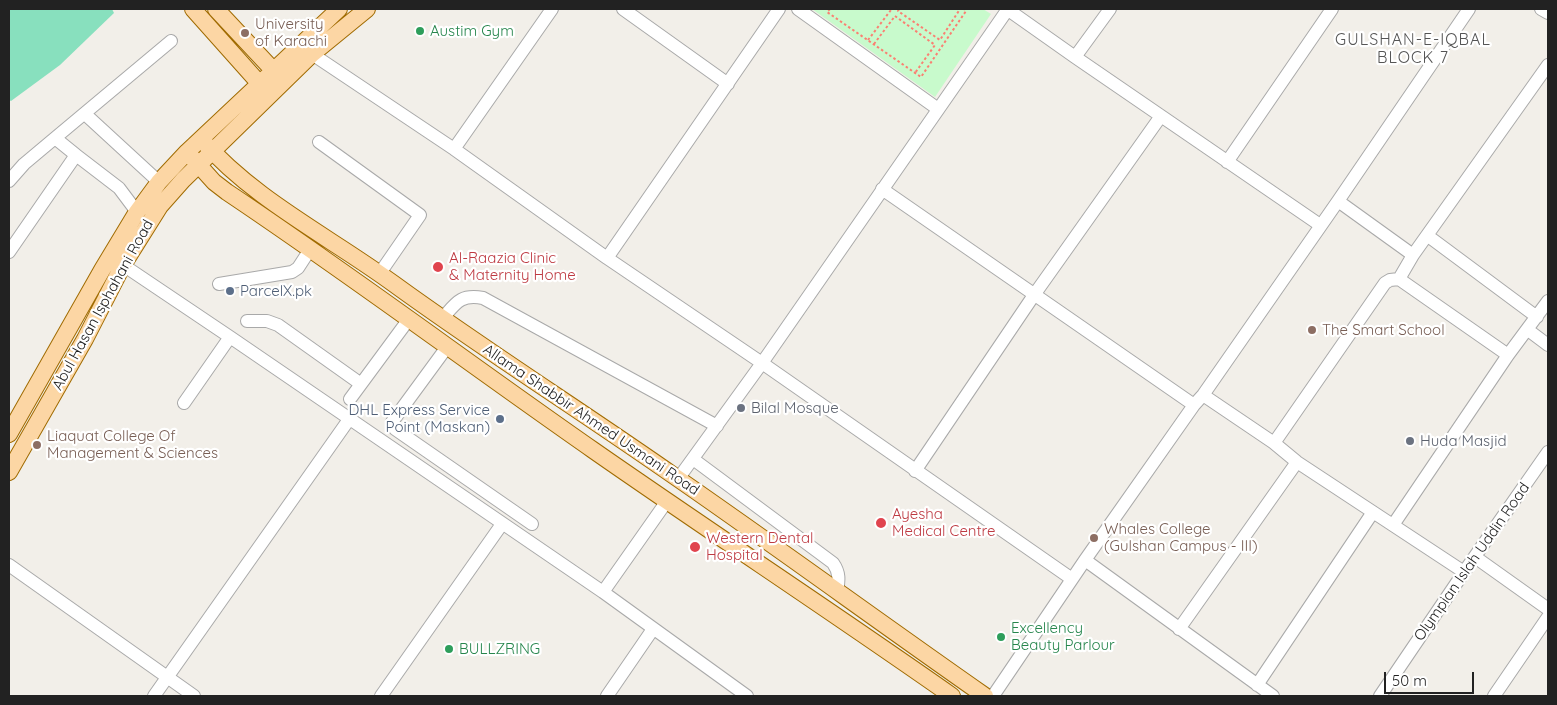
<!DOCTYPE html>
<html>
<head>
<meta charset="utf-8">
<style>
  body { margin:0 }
  #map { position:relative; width:1557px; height:705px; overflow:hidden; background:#f2efe9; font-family:Quicksand,sans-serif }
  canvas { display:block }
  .frame { position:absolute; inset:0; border:10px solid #222; pointer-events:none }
  .scale { position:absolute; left:1384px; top:672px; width:90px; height:22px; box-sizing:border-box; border:2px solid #222; border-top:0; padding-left:6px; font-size:15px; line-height:18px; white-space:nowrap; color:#222; -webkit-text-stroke:4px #fff; paint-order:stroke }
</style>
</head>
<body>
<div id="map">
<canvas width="1557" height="705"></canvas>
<div class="frame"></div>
<div class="scale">50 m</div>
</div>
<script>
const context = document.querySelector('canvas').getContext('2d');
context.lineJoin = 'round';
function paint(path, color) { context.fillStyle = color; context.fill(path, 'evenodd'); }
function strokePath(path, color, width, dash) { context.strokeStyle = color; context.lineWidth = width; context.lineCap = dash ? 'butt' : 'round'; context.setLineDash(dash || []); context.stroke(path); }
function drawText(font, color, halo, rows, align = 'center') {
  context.font = font + ' Quicksand,sans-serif'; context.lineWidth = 4.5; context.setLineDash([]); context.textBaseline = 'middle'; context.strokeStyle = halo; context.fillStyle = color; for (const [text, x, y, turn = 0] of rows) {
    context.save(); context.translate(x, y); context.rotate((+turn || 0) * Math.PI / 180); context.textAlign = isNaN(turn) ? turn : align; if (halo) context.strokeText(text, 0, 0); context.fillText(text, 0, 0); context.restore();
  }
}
const park = new Path2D(`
  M812 9H983L991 14 935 97Z`);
const pitch = new Path2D(`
  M9 9H112L114 13 60 65 11 101 9 100Z`);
const path = new Path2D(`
  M830 9 827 12 921 77 966 11 964 9
  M899 9 898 11 940 40 960 9
  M868 40 891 10 889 9
  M874 44 895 16 935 45 915 73`);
const minor = new Path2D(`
  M623 9 728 84
  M798 9 938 109
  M1007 9 1075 57 1320 225
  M1541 9 1548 13
  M312 54 454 149 607 258 762 363 1072 579
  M1075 57 1110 9
  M85 114 159 182
  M319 142 420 215 380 273
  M454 149 552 9
  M76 155 55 138 171 41
  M1227 162 1332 9
  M9 181 24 164 55 138
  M882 189 1194 405
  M1338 201 1413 255
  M1428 236 1537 317
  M9 252 76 155 119 188 137 212
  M607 258 779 9
  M123 265 230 337 603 592 747 696
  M1399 279 1508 355
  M219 284 292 272 298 268 311 248
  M442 319C456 303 460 294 483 298L717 426
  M247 321H267L278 325 361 384
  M1528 330 1548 345
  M447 347 392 422 395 429 532 524
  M1203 395 1274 443 1297 462 1464 572
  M350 399 409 319
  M184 403 230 337
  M1274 443 1385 283 1390 280 1399 279 1413 255 1548 65
  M693 459 833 563C840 573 839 580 837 592
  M915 471 1034 295 1161 116
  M678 479 762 363 1008 9
  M1393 525 1508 355 1548 301
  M1475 557 1548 609
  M1085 560 1273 696
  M9 565 194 696
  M603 592 667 501
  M1179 629 1297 462
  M1257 685 1373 512
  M154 696 350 418
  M381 696 502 524
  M607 696 653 629
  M993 696 1085 560 1194 405 1203 395 1338 201 1469 9
  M1380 696 1464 572 1548 452
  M1494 696 1548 617`);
const major = new Path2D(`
  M193 9 259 83
  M216 9 273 70
  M201 139C254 200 330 237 394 284 486 351 583 412 677 478 781 550 882 624 985 696
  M187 152 214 182 227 192C351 275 471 365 593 450 712 533 834 613 952 696
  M9 434 102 270 137 212 159 182 187 152 339 9
  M9 472 85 339 123 265 160 206 183 180 312 54 367 9`);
const markers = [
  [420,31,5,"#2e9e5b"],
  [245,33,5,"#8d6e63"],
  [438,267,6,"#e0444e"],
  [230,291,5,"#5c6f8a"],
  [1312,330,5,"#8d6e63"],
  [741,408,5,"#6b7280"],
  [500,419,5,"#5c6f8a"],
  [1410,441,5,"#6b7280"],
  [37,445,5,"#8d6e63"],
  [881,523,6,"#e0444e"],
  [1094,538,5,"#8d6e63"],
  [695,547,6,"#e0444e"],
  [1001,637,5,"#2e9e5b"],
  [449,649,5,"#2e9e5b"]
];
const educationNames = [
  ["University",255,24],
  ["of Karachi",255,41],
  ["The Smart School",1322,330],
  ["Liaquat College Of",47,436],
  ["Management & Sciences",47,453],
  ["Whales College",1104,529],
  ["(Gulshan Campus - III)",1104,546]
];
const leisureNames = [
  ["Austim Gym",430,31],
  ["Excellency",1011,628],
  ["Beauty Parlour",1011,645],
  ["BULLZRING",459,649]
];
const healthNames = [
  ["Al-Raazia Clinic",449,258],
  ["& Maternity Home",449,275],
  ["Ayesha",892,514],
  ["Medical Centre",892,531],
  ["Western Dental",706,538],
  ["Hospital",706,555]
];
const serviceNames = [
  ["ParcelX.pk",240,291],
  ["DHL Express Service",490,410,"right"],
  ["Point (Maskan)",490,427,"right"]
];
const streetNames = [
  ["Abul Hasan Isphahani Road",103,305,-61],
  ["Allama Shabbir Ahmed Usmani Road",591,420,34],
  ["Olympian Islah Uddin Road",1472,562,-55]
];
const worshipNames = [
  ["Bilal Mosque",751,408],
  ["Huda Masjid",1420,441]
];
const neighbourhoodNames = [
  ["GULSHAN-E-IQBAL",1413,40],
  ["BLOCK 7",1413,58]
];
paint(park, '#c8facc');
paint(pitch, '#88e0be');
strokePath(minor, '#a9a9a9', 14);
strokePath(major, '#a06b00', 18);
strokePath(path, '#fa8072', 2, [2.5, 2.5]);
strokePath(minor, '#fff', 12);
strokePath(major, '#fcd6a4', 16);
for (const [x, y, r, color] of markers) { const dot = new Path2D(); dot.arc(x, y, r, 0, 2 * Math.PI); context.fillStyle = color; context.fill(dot); strokePath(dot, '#fff', 2); }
drawText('15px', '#785e54', '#fff', educationNames, 'left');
drawText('15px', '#27864d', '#fff', leisureNames, 'left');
drawText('15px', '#be3a42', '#fff', healthNames, 'left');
drawText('15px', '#4e5e75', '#fff', serviceNames, 'left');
drawText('15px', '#222', '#fff', streetNames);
drawText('15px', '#5b616d', '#fff', worshipNames, 'left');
context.letterSpacing = '1px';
drawText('16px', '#555', '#fff', neighbourhoodNames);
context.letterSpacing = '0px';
</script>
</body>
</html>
